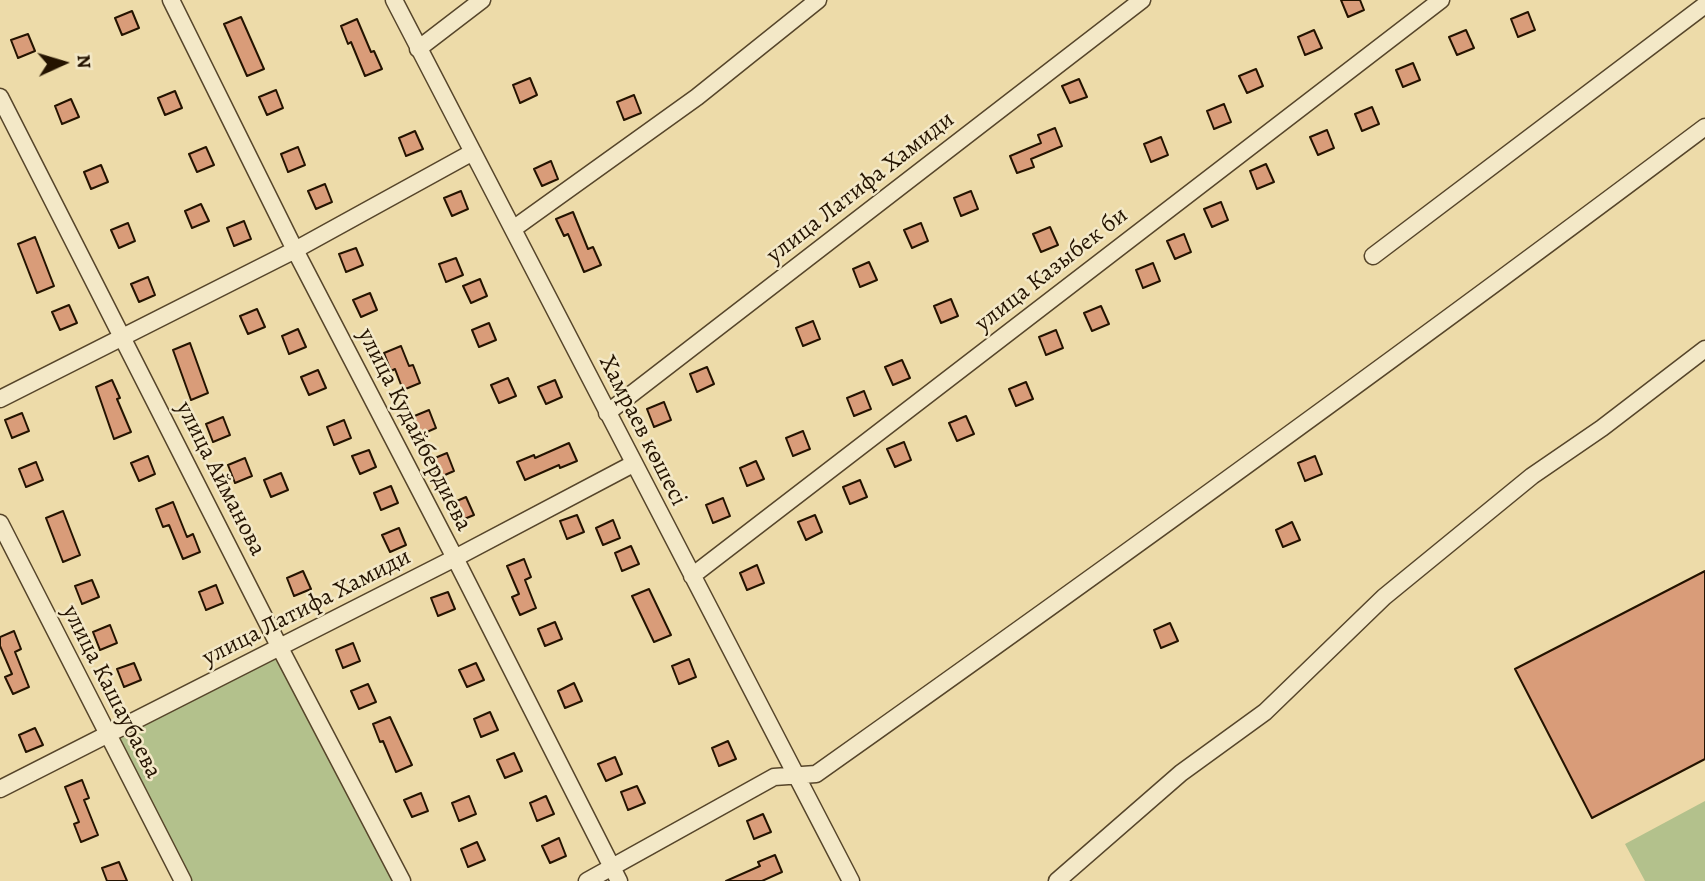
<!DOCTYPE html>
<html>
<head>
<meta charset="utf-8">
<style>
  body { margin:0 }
  #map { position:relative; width:1705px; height:881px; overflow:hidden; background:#eddba9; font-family:Alegreya,serif }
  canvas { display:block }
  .north { position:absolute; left:28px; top:28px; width:70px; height:70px; -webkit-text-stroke:5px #f3e8c7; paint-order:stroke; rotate:86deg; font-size:19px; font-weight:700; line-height:28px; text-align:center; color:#241300 }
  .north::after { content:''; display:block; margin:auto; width:24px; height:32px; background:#241300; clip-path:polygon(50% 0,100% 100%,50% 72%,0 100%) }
</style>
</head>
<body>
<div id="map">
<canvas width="1705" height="881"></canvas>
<div class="north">N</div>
</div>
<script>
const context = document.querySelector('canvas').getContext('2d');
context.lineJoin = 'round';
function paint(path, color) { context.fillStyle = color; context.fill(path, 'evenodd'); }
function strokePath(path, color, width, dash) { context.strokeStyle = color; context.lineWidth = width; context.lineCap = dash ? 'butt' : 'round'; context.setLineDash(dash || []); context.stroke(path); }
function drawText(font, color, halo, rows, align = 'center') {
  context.font = font + ' Alegreya,serif'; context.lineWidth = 5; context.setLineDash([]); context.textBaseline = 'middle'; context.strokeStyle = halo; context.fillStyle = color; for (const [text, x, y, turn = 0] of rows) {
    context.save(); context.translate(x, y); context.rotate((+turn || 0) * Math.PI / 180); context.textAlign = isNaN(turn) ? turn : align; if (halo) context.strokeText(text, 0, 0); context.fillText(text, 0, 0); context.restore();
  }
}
const green = new Path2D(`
  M280 648 402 881H183L107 734Z
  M1705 801V881H1645L1625 844Z`);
const building = new Path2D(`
  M1341 0H1360L1364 10 1348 17Z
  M132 11 139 28 122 35 115 18Z
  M1528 12 1535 30 1518 37 1511 19Z
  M241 17 264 69 247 76 224 24Z
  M357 19 371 52 374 51 382 69 365 76 351 42 348 44 341 26Z
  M1314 30 1322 48 1305 55 1298 37Z
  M1466 30 1474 48 1457 55 1449 37Z
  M28 34 35 51 18 58 11 40Z
  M1413 63 1420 80 1403 87 1396 70Z
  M1256 69 1263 86 1247 93 1239 76Z
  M530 78 537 95 520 103 513 85Z
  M1079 79 1087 97 1070 103 1062 86Z
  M276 90 283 108 267 115 259 97Z
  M175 91 182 108 165 115 158 98Z
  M634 95 641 113 624 120 617 102Z
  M71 99 79 117 62 124 55 106Z
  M1224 104 1231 122 1214 129 1207 111Z
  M1372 107 1379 124 1362 131 1355 114Z
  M1055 128 1062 146 1031 159 1034 167 1017 173 1010 156 1041 143 1038 135Z
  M1327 130 1334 148 1318 155 1310 137Z
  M415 131 423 149 406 156 399 138Z
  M1161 137 1168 155 1151 162 1144 144Z
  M206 147 214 165 197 172 189 154Z
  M298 147 305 165 288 172 281 154Z
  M551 161 558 179 542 186 534 169Z
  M1266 164 1274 182 1257 189 1250 171Z
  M101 165 108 182 91 189 84 172Z
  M325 184 332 202 316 209 308 191Z
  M461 191 468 209 452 216 444 198Z
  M971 191 978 209 961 216 954 198Z
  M1221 202 1228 220 1212 227 1204 209Z
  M201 204 209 221 192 228 185 211Z
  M573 212 588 249 593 247 601 265 584 272 568 234 564 236 556 219Z
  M244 221 251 239 234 246 227 228Z
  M128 223 135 241 119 248 111 230Z
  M921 223 928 241 912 248 904 230Z
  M1050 227 1058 245 1041 252 1033 234Z
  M1184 234 1191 252 1175 259 1167 241Z
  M35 237 54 286 37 293 18 244Z
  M356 248 363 265 346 272 339 254Z
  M456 258 463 275 446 282 439 264Z
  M869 262 877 280 860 287 853 269Z
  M1153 263 1160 281 1143 288 1136 270Z
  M148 277 155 295 139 302 131 284Z
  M480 279 487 296 471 303 463 286Z
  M370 293 377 310 361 317 353 300Z
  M951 299 958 316 941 323 934 306Z
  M69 305 77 323 60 330 52 312Z
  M1101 306 1109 324 1092 331 1084 313Z
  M257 309 265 327 248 334 240 316Z
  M813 321 820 339 803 346 796 328Z
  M489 323 496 340 479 347 472 330Z
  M298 329 306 347 289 354 282 336Z
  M1056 330 1063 348 1046 355 1039 337Z
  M190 343 208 393 191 400 173 350Z
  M401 346 409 366 413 365 420 383 403 390 395 369 391 371 384 353Z
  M902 360 910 378 893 385 885 367Z
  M707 367 714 384 697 392 690 374Z
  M318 370 326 388 309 395 301 377Z
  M508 378 516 396 499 403 491 385Z
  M112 380 120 398 117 399 131 432 114 439 96 387Z
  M555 380 562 397 546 404 538 387Z
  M1026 382 1033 399 1016 406 1009 389Z
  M864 391 871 409 854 416 847 398Z
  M664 402 671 420 654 427 647 409Z
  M429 410 436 428 420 435 412 417Z
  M22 413 29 431 12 438 5 420Z
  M966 416 974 434 957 441 949 423Z
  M223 417 230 435 213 442 206 424Z
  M344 420 351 438 334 445 327 427Z
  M803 431 810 449 793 456 786 438Z
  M904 442 911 460 895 467 887 449Z
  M569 443 577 461 560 468 559 465 525 480 517 462 534 455 535 458Z
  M369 450 376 467 360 474 352 456Z
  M447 453 454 471 438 478 430 460Z
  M148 456 155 474 139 481 131 463Z
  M1315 456 1322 474 1305 481 1298 463Z
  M245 458 252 476 235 483 228 465Z
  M756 461 764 479 747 486 740 468Z
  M36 462 43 480 26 487 19 469Z
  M281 473 288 490 271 497 264 480Z
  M860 480 867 497 850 504 843 487Z
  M391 486 398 503 381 510 374 493Z
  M466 497 474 515 457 522 450 504Z
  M723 498 730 516 713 523 706 505Z
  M173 502 187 537 193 534 200 552 183 559 169 525 163 527 156 509Z
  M63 511 80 555 63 562 46 518Z
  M577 515 584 532 567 539 560 521Z
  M815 515 822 532 806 540 798 522Z
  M613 520 620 538 603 545 596 528Z
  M1292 522 1300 540 1283 547 1276 530Z
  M399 528 406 545 390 552 382 535Z
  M631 546 639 564 622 571 615 553Z
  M524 559 531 577 525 580 536 608 520 615 512 597 519 594 507 566Z
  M757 565 764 583 747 590 740 573Z
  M303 571 311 589 294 596 287 578Z
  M1705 571V759L1592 818 1515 669Z
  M92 580 99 597 82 604 75 586Z
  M216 585 223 603 206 610 199 592Z
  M649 589 671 635 654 642 632 596Z
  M448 592 455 609 438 616 431 598Z
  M555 622 562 639 545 646 538 629Z
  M1170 623 1178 641 1161 648 1154 630Z
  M110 625 117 643 100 650 93 632Z
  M14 631 21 649 15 652 29 687 13 694 5 677 12 674 0 646V637Z
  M353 643 360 661 343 668 336 650Z
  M689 659 696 677 679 684 672 666Z
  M134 663 141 680 124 687 117 669Z
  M476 663 484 680 467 687 459 670Z
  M574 683 582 701 565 708 558 691Z
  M368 684 376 702 359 709 351 691Z
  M490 712 498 730 481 737 474 719Z
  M390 717 412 765 396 772 383 741 380 742 373 724Z
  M35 728 43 745 26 752 19 735Z
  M728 741 736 759 719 766 712 748Z
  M514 753 522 771 505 778 497 760Z
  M615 757 622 774 606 781 598 764Z
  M82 780 89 798 84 800 98 835 81 842 74 824 79 822 65 787Z
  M637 786 645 803 628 810 621 792Z
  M421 793 428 811 412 817 404 800Z
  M469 796 476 814 459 821 452 803Z
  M546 796 554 814 537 821 530 803Z
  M763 814 771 832 754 839 747 821Z
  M559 838 566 856 550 863 542 846Z
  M477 842 485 860 468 867 461 849Z
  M775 855 782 872 762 881H726L760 866 758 862Z
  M119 862 127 881H107L102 868Z`);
const minor = new Path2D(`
  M171 0 295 250 455 558 619 881
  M394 0 851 881
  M418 49 482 0
  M0 97 280 648 402 881
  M513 229 697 97 818 0
  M1373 256 1705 5
  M0 399 295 250 473 152
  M607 413 1142 0
  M0 523 183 881
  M692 576 1441 0
  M0 789 455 558 633 464
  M587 881 774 777 816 774C1115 562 1412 347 1705 127
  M1057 881 1181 773 1265 712 1384 597 1532 476 1602 428 1705 349`);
const streetNames = [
  ["улица Латифа Хамиди",861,188,-38],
  ["улица Казыбек би",1052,270,-38],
  ["улица Кудайбердиева",414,430,63],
  ["Хамраев көшесі",642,431,63],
  ["улица Айманова",220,479,63],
  ["улица Латифа Хамиди",307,608,-27],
  ["улица Кашаубаева",111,692,63]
];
paint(green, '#b3c18c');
paint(building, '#d99c79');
strokePath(building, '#241300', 2);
strokePath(minor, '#56452a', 19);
strokePath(minor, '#f3e8c7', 16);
drawText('24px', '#241300', '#f3e8c7', streetNames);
</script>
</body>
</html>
